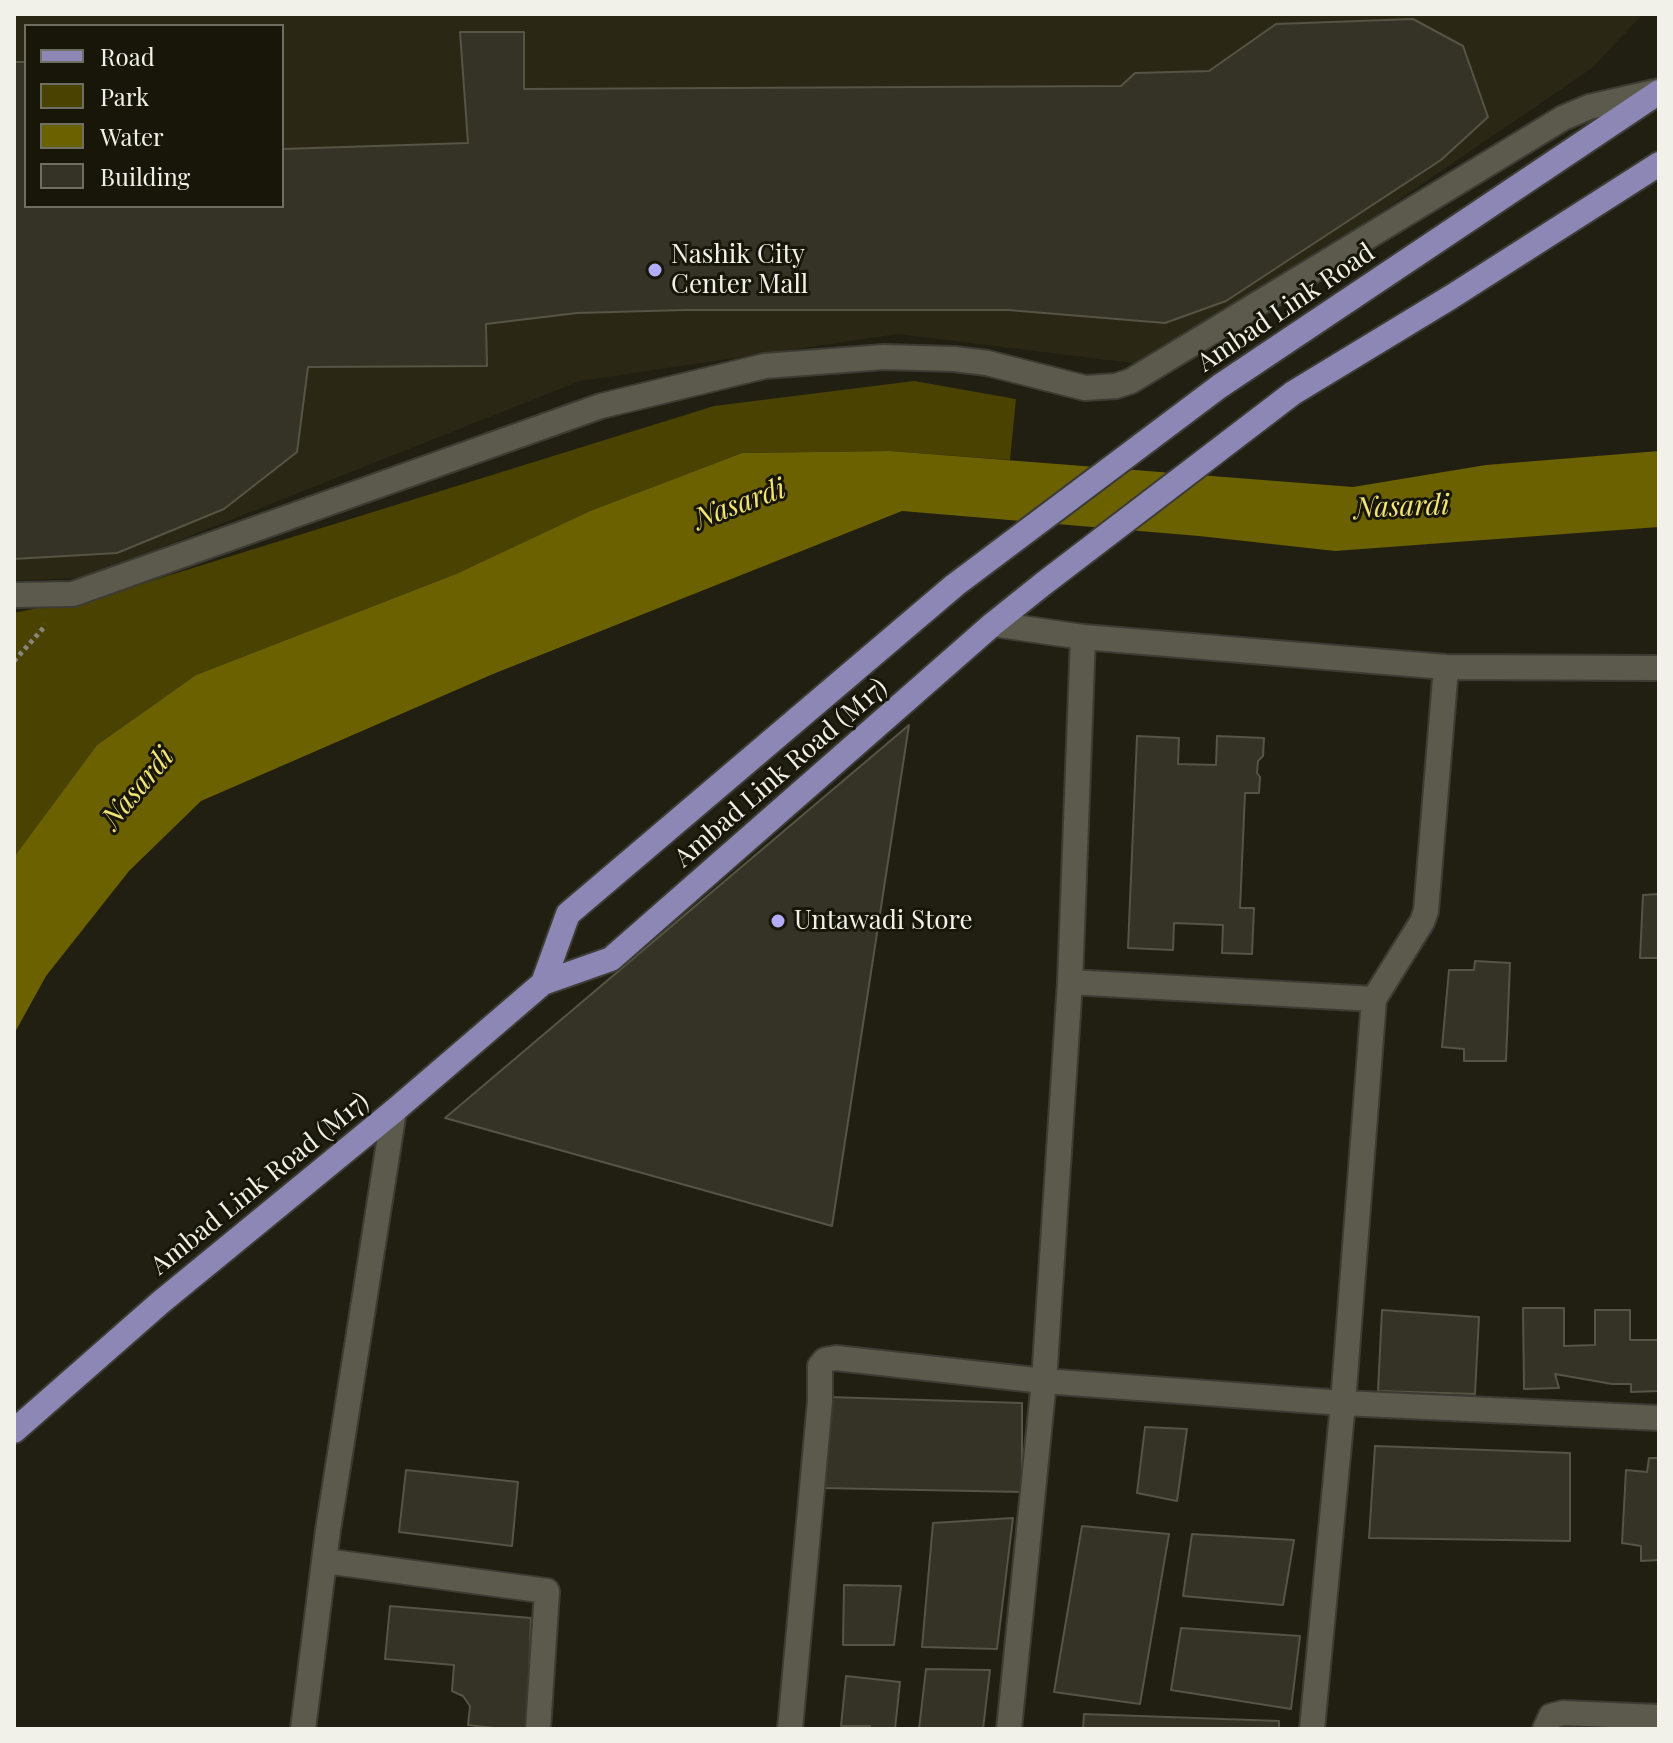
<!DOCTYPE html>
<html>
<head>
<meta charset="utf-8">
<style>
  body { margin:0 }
  #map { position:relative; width:1673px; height:1743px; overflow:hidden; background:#211f12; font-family:"Playfair Display",serif }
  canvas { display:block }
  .frame { position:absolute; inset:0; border:16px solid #f2f1e9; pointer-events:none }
  .legend { position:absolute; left:24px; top:24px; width:260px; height:184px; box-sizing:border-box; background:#171609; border:2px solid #6f6e63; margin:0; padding:10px 14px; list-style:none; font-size:24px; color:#f2f1e9 }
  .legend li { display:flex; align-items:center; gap:16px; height:40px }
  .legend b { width:40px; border:2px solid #6f6e63 }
</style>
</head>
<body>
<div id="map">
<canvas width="1673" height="1743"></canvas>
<div class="frame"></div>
<ul class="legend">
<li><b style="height:10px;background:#8d87b6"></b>Road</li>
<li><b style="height:22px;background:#4a4200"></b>Park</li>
<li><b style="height:22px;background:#6c6101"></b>Water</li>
<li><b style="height:22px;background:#343325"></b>Building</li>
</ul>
</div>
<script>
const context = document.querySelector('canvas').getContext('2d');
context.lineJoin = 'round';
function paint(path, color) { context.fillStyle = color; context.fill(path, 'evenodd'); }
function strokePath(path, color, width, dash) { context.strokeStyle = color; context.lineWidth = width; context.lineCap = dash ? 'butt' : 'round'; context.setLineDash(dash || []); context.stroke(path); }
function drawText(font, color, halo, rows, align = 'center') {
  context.font = font + ' "Playfair Display",serif'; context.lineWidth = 6; context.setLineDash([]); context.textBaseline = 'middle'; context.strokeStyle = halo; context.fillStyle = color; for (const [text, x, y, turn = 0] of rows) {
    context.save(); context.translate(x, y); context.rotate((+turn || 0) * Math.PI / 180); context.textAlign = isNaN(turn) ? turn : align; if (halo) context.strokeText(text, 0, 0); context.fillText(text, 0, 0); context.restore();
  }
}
const built = new Path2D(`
  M14 14H1643L1592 68 1156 366 898 334 580 381 84 578 14 580ZM26 26H282V206H26Z`);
const green = new Path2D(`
  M914 381 1016 399 1010 460 889 451 742 453 590 511 456 574 196 675 97 745 14 857V613L122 590 714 406Z`);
const water = new Path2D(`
  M890 451 1353 487 1486 465 1659 451V527L1335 551 1199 536 902 511 493 674 201 801 129 871 46 976 14 1034V857L97 745 196 675 456 574 590 511 742 453Z`);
const building = new Path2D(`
  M1413 19 1463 46 1488 117 1441 160 1226 301 1165 323 1008 310H685L577 313 486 324 487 366 308 367 297 452 224 509 117 553 14 559V62H26V206H282V149L468 143 460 32H524V89L1121 86 1135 73 1209 71 1276 24Z
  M909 725 832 1226 445 1118Z
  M1137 736 1179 738 1178 764 1216 765 1217 736 1264 738 1263 756 1258 761 1257 773 1260 777 1259 793H1245L1240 908H1254L1252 954 1222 953 1223 925 1174 923 1173 950 1128 948Z
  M1659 894V958H1640L1643 895Z
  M1475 961 1510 963 1506 1061H1464V1049L1442 1047 1449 970H1474Z
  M1523 1308H1564V1346L1595 1345V1310H1630V1340H1659V1391L1631 1392V1384H1612L1555 1374 1559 1388 1524 1389Z
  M1382 1310 1479 1317 1475 1394 1378 1391Z
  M828 1397 1022 1403V1492L822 1488Z
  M1145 1427 1187 1429 1177 1501 1137 1493Z
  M1375 1446 1570 1453V1541L1369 1538Z
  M1649 1458H1659V1560L1641 1561V1546L1622 1543 1626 1470 1647 1472Z
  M406 1470 518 1482 512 1546 399 1532Z
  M1013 1518 997 1649 922 1647 933 1523Z
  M1082 1526 1169 1534 1140 1704 1054 1692Z
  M1192 1534 1294 1540 1283 1605 1183 1596Z
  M844 1585 901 1586 894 1645H843Z
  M390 1606 531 1618 527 1729H503L468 1725 470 1706 463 1696 452 1691 454 1665 385 1659Z
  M1181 1628 1300 1636 1291 1709 1171 1690Z
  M926 1669 990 1670 983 1729H919Z
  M846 1676 900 1682 895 1729H870V1726H841Z
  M1084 1714 1279 1721V1729H1083Z`);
const path = new Path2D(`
  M14 661 46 625`);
const minor = new Path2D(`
  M14 595 73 594 601 406 765 366 884 357 954 359 987 363 1085 388 1116 386 1131 381 1563 118 1589 107 1659 91
  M993 624 1083 637 1070 982 1044 1381 1009 1729
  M1083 637 1446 667 1659 668
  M1070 982 1374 999 1343 1403 1312 1729
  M1374 999 1422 922 1426 911 1446 667
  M325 1561 547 1591 538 1729
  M303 1729 328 1530 394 1111
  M790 1729 820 1401V1366L825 1360 836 1358 1044 1381 1343 1403 1659 1418
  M1545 1729 1551 1716 1563 1713 1659 1717`);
const major = new Path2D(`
  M543 983 568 914 955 585 1220 386 1659 92
  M14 1431 161 1302 394 1111 543 983 611 959 993 624 1043 584 1293 393 1451 297 1659 164`);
const markers = [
  [655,270,8,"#b3adf9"],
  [778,921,8,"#b3adf9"]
];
const poiNames = [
  ["Nashik City",671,255],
  ["Center Mall",671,285],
  ["Untawadi Store",794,921]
];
const streetNames = [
  ["Ambad Link Road",1286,308,-34],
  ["Ambad Link Road (M17)",781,773,-41],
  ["Ambad Link Road (M17)",260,1184,-39]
];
const waterNames = [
  ["Nasardi",740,504,-20],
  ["Nasardi",1402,507,-2],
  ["Nasardi",138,788,-50]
];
paint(built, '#2a2714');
paint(green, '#4a4200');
paint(water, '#6c6101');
paint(building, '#343325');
strokePath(building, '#555445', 2);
strokePath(minor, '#3d3c34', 28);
strokePath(major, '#3d3c34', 28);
strokePath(path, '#88867c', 5, [4, 4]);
strokePath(minor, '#5c5a4c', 24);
strokePath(major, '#8d87b6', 24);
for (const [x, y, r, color] of markers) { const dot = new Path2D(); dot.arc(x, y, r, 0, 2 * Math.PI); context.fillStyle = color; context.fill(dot); strokePath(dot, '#171609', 3); }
drawText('26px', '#f2f1e9', '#171609', poiNames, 'left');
drawText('26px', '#f2f1e9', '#171609', streetNames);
drawText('italic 28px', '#f3e477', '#171609', waterNames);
</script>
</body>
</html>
